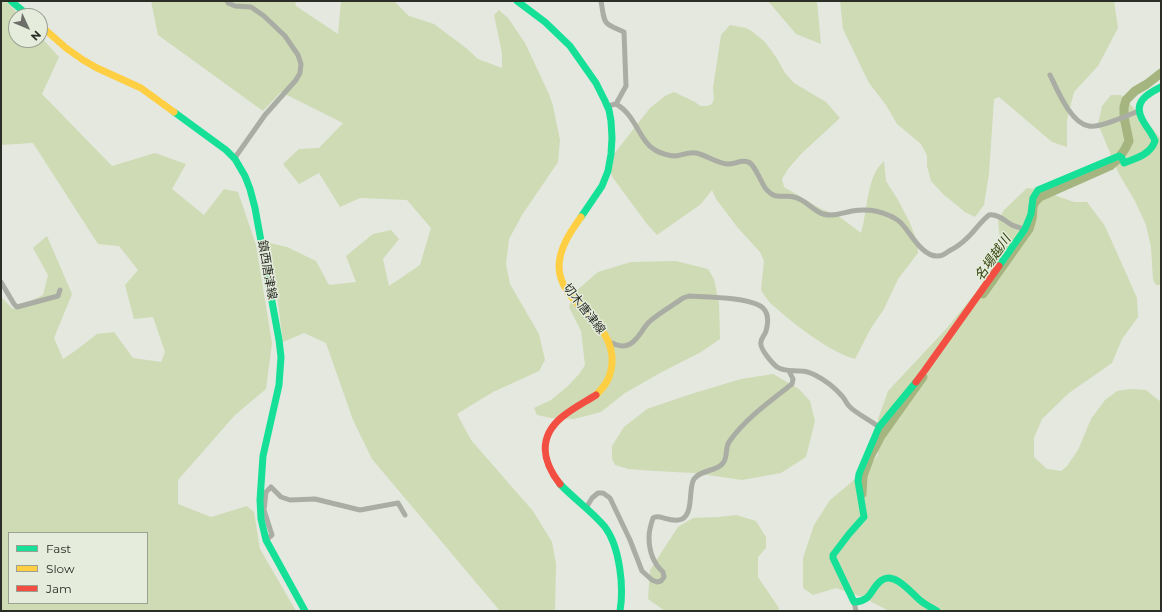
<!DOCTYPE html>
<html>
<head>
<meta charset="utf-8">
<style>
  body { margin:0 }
  #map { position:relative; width:1162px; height:612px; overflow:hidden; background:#e4e8df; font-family:Montserrat,sans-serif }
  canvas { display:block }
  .frame { position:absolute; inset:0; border:2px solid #2b2d27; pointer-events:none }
  .legend { position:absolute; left:8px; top:532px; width:140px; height:72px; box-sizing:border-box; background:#e5ecdb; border:1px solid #9ba093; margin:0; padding:5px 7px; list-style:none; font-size:12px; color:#2b2d27 }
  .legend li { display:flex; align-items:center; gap:8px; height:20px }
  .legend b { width:20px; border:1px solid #9ba093 }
  .north { position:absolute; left:8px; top:8px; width:40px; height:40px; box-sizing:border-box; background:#e5ecdb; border:1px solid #9ba093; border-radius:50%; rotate:134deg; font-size:11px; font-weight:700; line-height:16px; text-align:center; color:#2b2d27 }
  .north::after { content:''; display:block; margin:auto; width:14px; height:18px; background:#6c6e67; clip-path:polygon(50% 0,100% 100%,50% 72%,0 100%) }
</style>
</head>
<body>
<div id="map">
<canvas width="1162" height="612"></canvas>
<div class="frame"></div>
<ul class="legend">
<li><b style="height:5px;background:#16e098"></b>Fast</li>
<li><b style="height:5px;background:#ffcf43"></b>Slow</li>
<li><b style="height:5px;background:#f24e42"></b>Jam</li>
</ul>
<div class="north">N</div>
</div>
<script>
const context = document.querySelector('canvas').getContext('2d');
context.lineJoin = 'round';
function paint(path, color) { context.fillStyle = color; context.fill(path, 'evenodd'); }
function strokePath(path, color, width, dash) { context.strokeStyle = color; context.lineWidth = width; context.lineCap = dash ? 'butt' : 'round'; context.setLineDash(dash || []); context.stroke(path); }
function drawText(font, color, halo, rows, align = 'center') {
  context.font = font + ' Montserrat,"Noto Sans JP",sans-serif'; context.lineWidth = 3; context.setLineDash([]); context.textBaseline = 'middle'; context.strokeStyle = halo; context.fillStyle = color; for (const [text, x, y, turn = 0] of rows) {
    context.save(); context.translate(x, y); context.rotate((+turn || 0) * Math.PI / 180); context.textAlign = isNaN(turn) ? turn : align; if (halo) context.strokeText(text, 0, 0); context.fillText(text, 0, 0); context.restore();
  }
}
const green = new Path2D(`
  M1 1H6L20 16H16V40H40V36L59 57 42 94 112 166 155 153 186 164 172 189 204 215 224 189 238 192 256 245 272 343 266 389 235 415 178 480V504L211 517 247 506 254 512 260 549 296 611H1V297L13 309 43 295 48 275 33 248 47 236 72 294 54 338 63 359 75 351 97 334 114 332 133 358 161 362 165 352 153 317 134 319 125 285 138 270 119 246 98 244 33 143 1 145ZM9 533H147V603H9Z
  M151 1H295L296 6 338 34 341 1H394L409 16 434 24 466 48 478 59 502 68V53L494 15 499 10 508 18 525 43 549 94 553 106 560 140 558 162 522 215 509 239 506 264 510 284 539 334 545 360 539 371 493 392 457 414 471 440 533 511 552 542 556 564 555 611H500L372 459 353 420 326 343 304 333 283 342 270 243 287 247 316 261 329 285 356 282 346 256 373 234 391 230 399 239 383 259 389 286 420 265 431 228 407 200 360 198 340 207 319 173 299 184 283 164 299 149 319 148 343 123 281 92 263 111 158 35Z
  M768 1H817L821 44 796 34Z
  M840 1H1114L1118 28 1098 66 1074 92 1067 120V147L1052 142 999 97 994 99 989 174 984 205 975 217 965 212 943 194 931 181 927 166V155L921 144 897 124 886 105 869 83 843 29Z
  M730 25 746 28 753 32 765 42 776 57 785 73 794 83 826 102 840 118 802 153 788 169 782 179 784 187 821 209 837 215 861 233C867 213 866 190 876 171 878 168 881 164 884 161L886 181 898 200 909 221 917 241 918 253 898 279 884 309 871 328 855 359C832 353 793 324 775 307 769 303 765 296 761 290L764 261 760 252 738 228 716 199 712 190 701 204 657 235 647 224 613 178 607 163 650 108 665 96 674 92 695 102 700 106H707L712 104 714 99 713 88 721 35Z
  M1111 95H1121L1146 121 1161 139V285H1156L1153 280 1151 247 1146 225 1135 201 1119 174 1098 124 1102 106Z
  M1027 188 1037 189 1074 202H1087L1105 226 1137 298 1138 317 1122 339 1112 363 1069 393 1042 419 1034 438V457L1047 469 1061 471 1067 466 1078 450 1091 419 1105 400 1117 391 1130 389 1146 390 1161 402V611H889L862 597 836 588 813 595 803 588V558L814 525 830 500 860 475 878 455V419L888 391 947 328 977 291 992 268 1001 249 998 221 1004 210Z
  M676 261 708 269 714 279 719 303 720 339 701 352 660 373 625 393 601 412 574 419 551 418 537 415 534 408 551 400 568 386 580 373 585 365 581 331 569 307 575 292 598 272 631 262Z
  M773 374 799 389 810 401 815 421 806 457 781 473 742 480 694 473 654 471 628 469 615 465 612 459V446L624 427 647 409 688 395 741 379Z
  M736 515 756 521 766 537V548L758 557V577L779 608V611H665L648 599 650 570 678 527 693 518 718 517Z`);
const river = new Path2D(`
  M983 294 1029 229C1030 226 1031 223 1032 219 1034 209 1030 205 1040 197L1110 166 1118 159 1125 149 1129 141 1124 117V107L1126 100 1135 91 1147 84 1161 73
  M862 494 863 476 870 457 881 436 923 377`);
const street = new Path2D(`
  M227 1 228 3 235 6 251 7 264 16 285 36 298 55 301 64 300 73 296 80 265 115 234 159
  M601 1C605 24 602 23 624 32L626 86 616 104
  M1050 75C1057 89 1071 124 1089 126 1100 128 1128 115 1139 111
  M607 106 616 104C636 115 639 141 655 150 660 153 669 156 675 156 682 155 688 152 696 153 706 155 716 163 727 164 734 165 741 159 748 162 755 164 761 183 766 189 776 201 782 194 794 197 805 199 812 210 823 214 833 217 842 213 852 211 864 209 877 210 888 215 893 217 897 219 901 223 910 232 922 257 938 256 942 256 945 254 949 251 955 248 961 244 966 239 974 232 980 222 989 215 997 213 1005 221 1012 225 1016 227 1021 228 1025 229
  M1 282 14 304 17 307 58 296 60 290
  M609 342C617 345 623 348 630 344 639 339 642 329 649 322 659 313 672 306 683 298L689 296C706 297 751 297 763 308 769 314 768 324 766 331 765 335 761 338 761 342 759 348 772 363 777 367 784 372 793 370 801 371 805 371 811 373 815 375 825 380 835 388 842 396 845 399 846 403 849 406 854 412 871 421 879 427
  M586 508 592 498 598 493H603L610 498 630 540 642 571 652 580 657 582 661 581 664 577 663 572C653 563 649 550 649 537 649 531 651 524 653 518 659 513 671 524 682 519 694 513 688 488 694 479 701 469 717 472 723 463 728 457 725 448 729 442 744 420 770 401 792 384L793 379 789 371
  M266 540 272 535 264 510 266 492 271 487 281 497 290 500 315 499 360 510 398 503 405 515
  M854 602 856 611`);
const fast = new Path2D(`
  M11 1 29 16
  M517 1 545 22 570 46 596 83 605 101 609 110 611 121 612 138 611 154 608 171 602 186 581 217
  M174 112 226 150 235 159 245 176 250 189 255 208 279 340 281 357 279 385 263 456 260 500 261 519 266 540 305 611
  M999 266 1025 229 1031 214 1033 198 1038 190 1119 156 1122 158 1124 163C1136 158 1150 155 1155 141 1152 133 1146 127 1142 119 1133 102 1147 94 1161 87
  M916 382 879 427 859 474 858 481 864 517 849 534 833 555V558L854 602C873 601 870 588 882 580 895 571 912 594 921 601 926 605 932 608 937 611
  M560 484C574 499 592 511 605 527 620 547 624 587 620 611`);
const slow = new Path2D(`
  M40 25 66 48 83 60 97 68 141 88 174 112
  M581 217C571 231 559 248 559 267 560 306 615 320 612 363 611 377 606 385 596 395`);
const jam = new Path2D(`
  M916 382 925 370 999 266
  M560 484C542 461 538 437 562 417 573 408 585 402 596 395`);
const streetNames = [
  ["鎮西唐津線",267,270,80],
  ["切木唐津線",584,309,52]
];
const waterNames = [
  ["名場越川",993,258,-55]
];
paint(green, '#cedbb4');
strokePath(river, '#a4b580', 9);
strokePath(street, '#a9ada3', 5);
strokePath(fast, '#16e098', 7);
strokePath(slow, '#ffcf43', 7);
strokePath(jam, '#f24e42', 7);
drawText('12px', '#2b2d27', '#e5ecdb', streetNames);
drawText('italic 13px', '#36440e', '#e5ecdb', waterNames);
</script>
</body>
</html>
